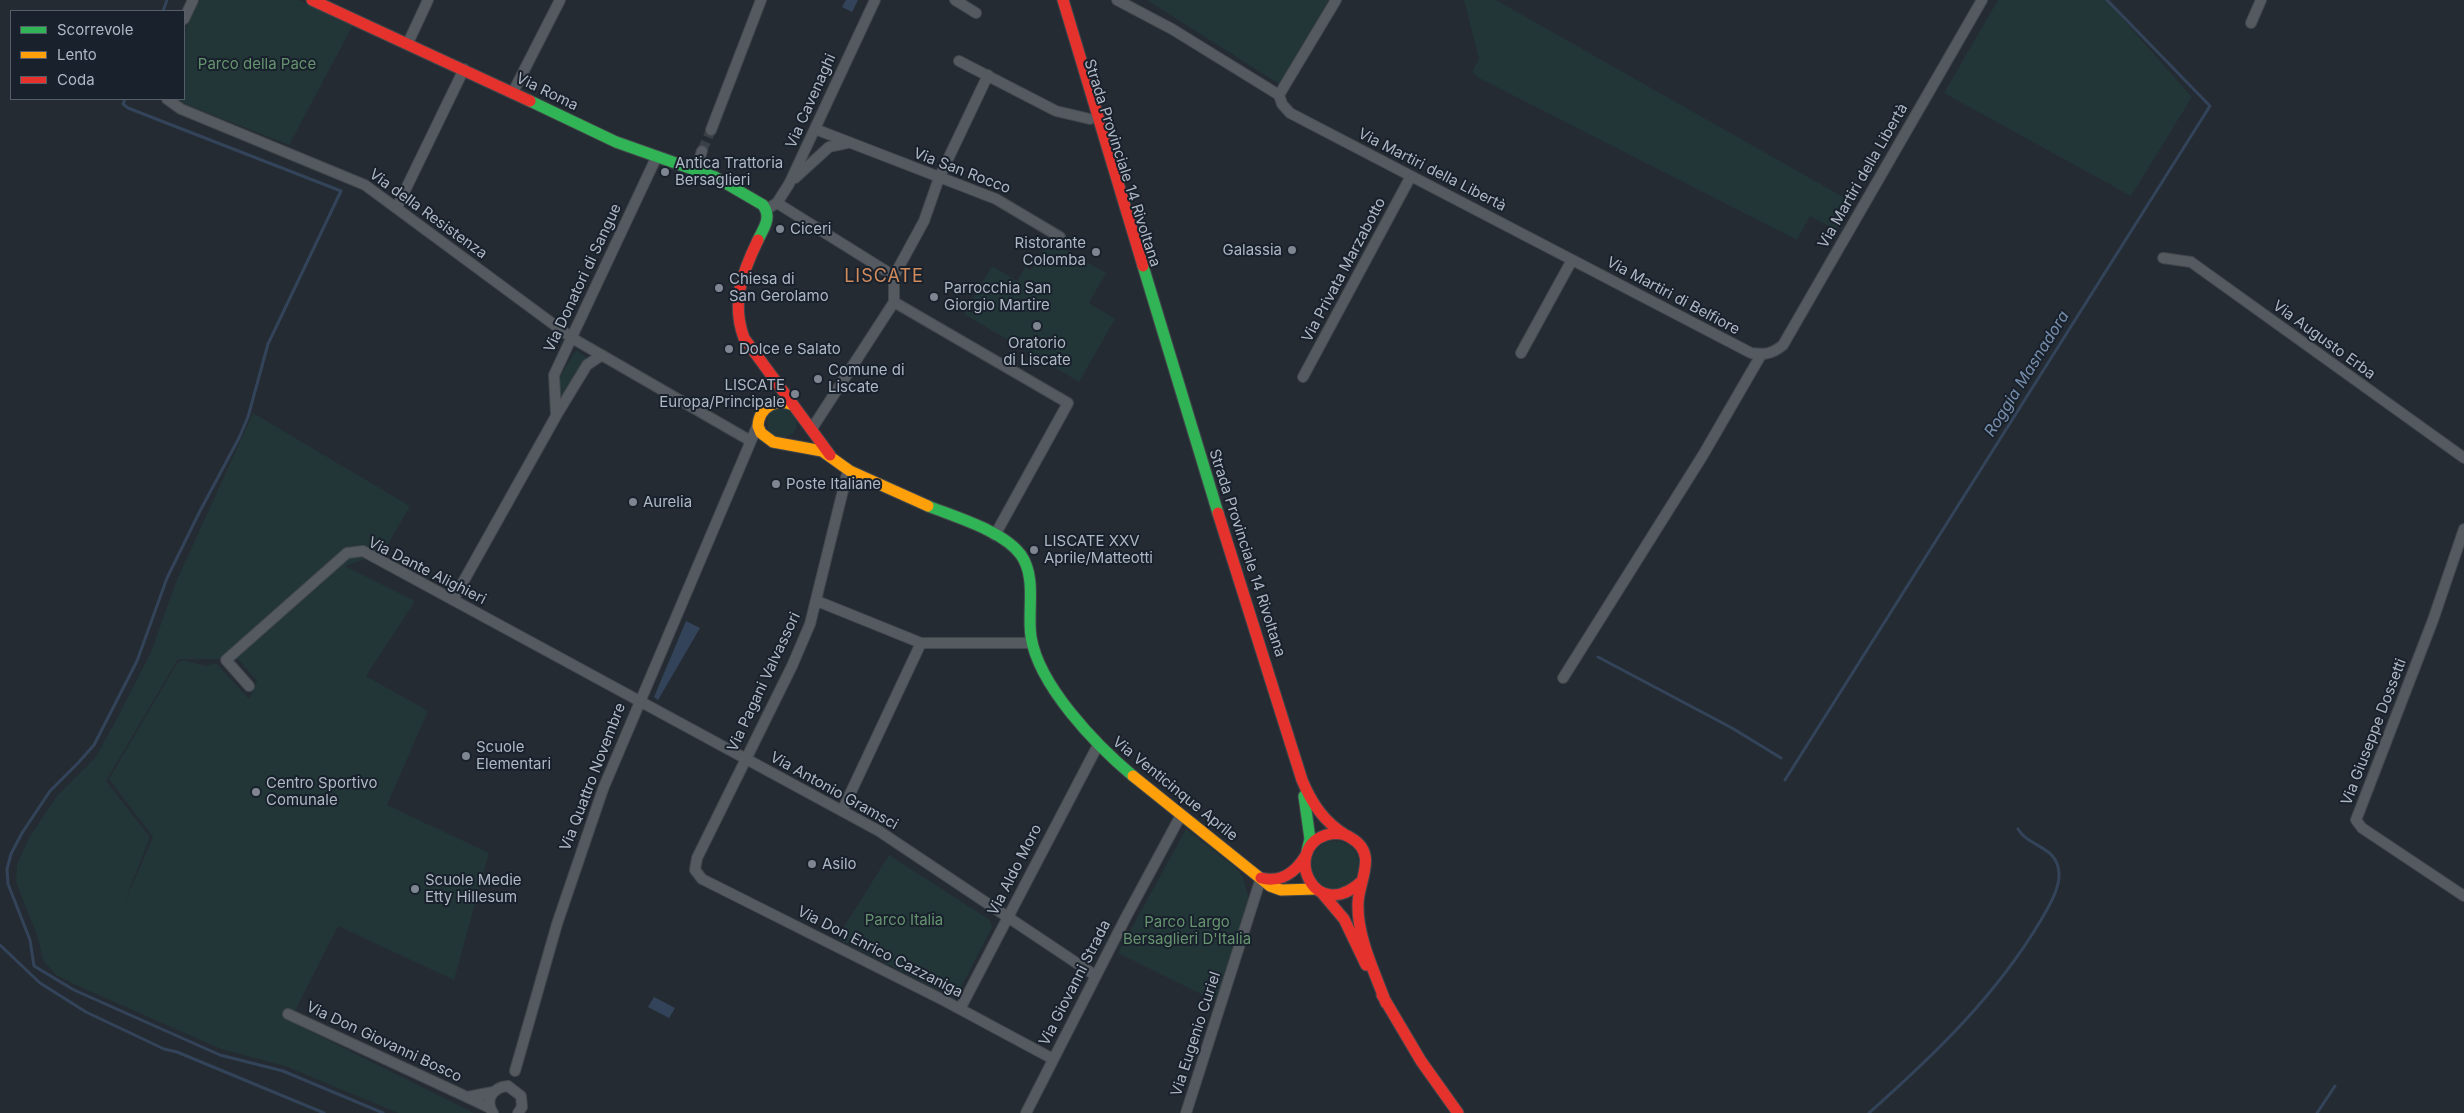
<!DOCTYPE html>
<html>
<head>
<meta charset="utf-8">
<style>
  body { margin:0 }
  #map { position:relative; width:2464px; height:1113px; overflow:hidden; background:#252b32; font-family:Inter,sans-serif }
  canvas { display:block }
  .legend { position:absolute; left:10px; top:10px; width:175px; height:90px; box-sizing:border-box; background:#19212c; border:1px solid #555d69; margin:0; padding:6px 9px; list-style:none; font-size:15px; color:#aeb7c4 }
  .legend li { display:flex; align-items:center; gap:10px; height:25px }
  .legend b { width:25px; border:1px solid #555d69 }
</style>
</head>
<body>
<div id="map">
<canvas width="2464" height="1113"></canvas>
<ul class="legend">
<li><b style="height:6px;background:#30b455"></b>Scorrevole</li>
<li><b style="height:6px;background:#ff9f0a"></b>Lento</li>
<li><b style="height:6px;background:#e5322d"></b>Coda</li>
</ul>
</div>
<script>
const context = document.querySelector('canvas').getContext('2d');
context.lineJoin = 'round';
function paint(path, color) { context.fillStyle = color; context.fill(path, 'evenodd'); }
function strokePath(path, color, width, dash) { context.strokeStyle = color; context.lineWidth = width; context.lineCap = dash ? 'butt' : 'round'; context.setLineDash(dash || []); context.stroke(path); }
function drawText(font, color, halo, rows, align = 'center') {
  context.font = font + ' Inter,sans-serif'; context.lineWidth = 4; context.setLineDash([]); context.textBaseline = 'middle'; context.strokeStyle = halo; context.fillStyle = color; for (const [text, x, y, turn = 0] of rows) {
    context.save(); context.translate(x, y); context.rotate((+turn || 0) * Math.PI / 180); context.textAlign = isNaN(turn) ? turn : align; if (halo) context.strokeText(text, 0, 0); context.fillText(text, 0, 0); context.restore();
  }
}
const green = new Path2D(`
  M200 0H299L353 25 289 145 187 105 177 99H184C184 66 178 27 200 0Z
  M1147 0H1329L1279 84Z
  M1464 0H1496L1852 202 1836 230 1810 216 1797 240 1479 78 1472 72 1479 59Z
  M1998 0H2106L2192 97 2131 196 1944 93Z
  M1049 240 1106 273 1089 303 1115 319 1079 382 964 314 992 266 1017 281 1025 267 1031 270Z
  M576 350 587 358 562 397 558 380Z
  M767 423a15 15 0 1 1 30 0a15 15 0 1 1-30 0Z
  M253 413 410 506 383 553 345 566 415 601 366 676 428 711 387 805 489 853 454 980 338 926 290 1021 474 1113H398L285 1066 221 1049 76 985 56 975 43 960 38 938 16 882 17 864 29 838 57 796 95 758 120 713 151 652 176 582ZM178 659H238L257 681 249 699 216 663 206 666 183 660 177 663 109 779 153 837 124 904 150 837 106 781Z
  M1186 829 1235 867 1243 877 1249 899 1215 1001 1118 953Z
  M1311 865a24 24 0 1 1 48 0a24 24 0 1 1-48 0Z
  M889 855 990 920 992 927 955 999 837 938Z`);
const water = new Path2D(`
  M846 0H858L852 12 842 7Z
  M686 621 700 628 658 700 654 697Z
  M654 997 675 1008 669 1018 648 1007Z`);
const stream = new Path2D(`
  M163 11 167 0
  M125 99 123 104 128 108 341 191 268 344 248 417 239 438 200 511 167 578 137 661 94 745 78 763 50 791 22 833 11 854 7 869 8 884 30 940 34 966 74 990 220 1055 283 1071 383 1113
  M1598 657 1732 728 1781 758
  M1785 780 2210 106 2107 0
  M0 945 40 983 86 1012 164 1049 177 1052 324 1113
  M1869 1113C1934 1055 1996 996 2041 920 2049 906 2063 884 2058 867 2053 846 2028 846 2018 829
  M2317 1113 2335 1086`);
const streetTunnel = new Path2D(`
  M702 151 711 130`);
const street = new Path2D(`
  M955 0 976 13
  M1117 0 1172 29 1279 95
  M1336 0 1279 95 1282 104 1290 113 1751 353C1765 355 1772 354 1783 345L1982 0
  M184 19 193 0
  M2251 23 2261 0
  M408 43 428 0
  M959 61 1056 111 1090 119
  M513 92 560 0
  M167 99 181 109 365 185 572 338 749 440
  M815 129 996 199 1060 237
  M711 130 761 0
  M696 169 702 151
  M795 178 829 147 848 143
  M777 203 894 276
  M397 207 464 69
  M767 209 777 203 789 184 875 0
  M2163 258 2191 262 2464 458
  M894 302 1068 403 995 535
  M894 302V276L924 221 939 178 988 75
  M1521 353 1572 260
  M1303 377 1411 176
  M556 414 554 375 657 156
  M811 430 894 302
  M848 470 810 624 792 666 697 858 695 870 702 879 945 1001 1053 1059
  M2464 529 2433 620 2356 820 2362 828 2464 896
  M453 600 556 416 587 365 602 355
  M817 601 921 643H1032
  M1563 678 1703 455 1761 355
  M249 686 226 660 347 553 363 551 879 831 1096 976
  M842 811 921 643
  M960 1009 1098 745
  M288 1014 467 1097
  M515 1071 557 924 603 789 759 422
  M490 1108 467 1097 493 1092
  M493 1113C484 1100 493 1087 508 1086L521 1096 522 1107 518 1113
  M1026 1113 1126 917 1181 815
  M1186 1113 1261 878`);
const fast = new Path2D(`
  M530 101 616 142 715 177 763 205C772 218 764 227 758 240
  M1143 266 1218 513
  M928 506C955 517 1004 531 1021 555 1037 578 1027 611 1031 637 1039 686 1096 745 1133 776
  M1304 796 1310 839 1307 851`);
const slow = new Path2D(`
  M793 405C776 398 759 407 758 426L761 433 773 442 822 451 850 471 928 506
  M1133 776 1270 886 1281 890 1316 889`);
const jam = new Path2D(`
  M312 0 530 101
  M1063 0 1143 266
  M758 240C742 273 731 303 744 338L830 455
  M1218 513 1302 780C1312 804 1324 822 1347 836
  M1261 878C1281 883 1296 872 1306 855
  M1362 881C1314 926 1282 849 1326 835 1334 833 1344 833 1351 838 1379 854 1358 881 1358 904 1357 937 1375 973 1386 1003
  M1322 893 1344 919 1366 965
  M1382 995 1421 1061 1458 1113`);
const markers = [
  [665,172,5,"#7e8691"],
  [780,229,5,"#7e8691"],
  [1292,250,5,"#7e8691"],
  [1096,252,5,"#7e8691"],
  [719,288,5,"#7e8691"],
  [934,297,5,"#7e8691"],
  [1037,326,5,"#7e8691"],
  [729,349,5,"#7e8691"],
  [818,379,5,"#7e8691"],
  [795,394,5,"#7e8691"],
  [776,484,5,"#7e8691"],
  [633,502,5,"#7e8691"],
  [1034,550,5,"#7e8691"],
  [466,756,5,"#7e8691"],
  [256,792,5,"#7e8691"],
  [812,864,5,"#7e8691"],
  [415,889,5,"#7e8691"]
];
const parkNames = [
  ["Parco della Pace",257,64],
  ["Parco Italia",904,920],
  ["Parco Largo",1187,922],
  ["Bersaglieri D'Italia",1187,939]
];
const streetNames = [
  ["Via Roma",547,92,26],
  ["Via Cavenaghi",811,101,-66],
  ["Strada Provinciale 14 Rivoltana",1122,163,72],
  ["Via Martiri della Libertà",1432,170,27],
  ["Via San Rocco",962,171,21],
  ["Via Martiri della Libertà",1863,176,-60],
  ["Via della Resistenza",428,214,36],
  ["Via Privata Marzabotto",1344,270,-62],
  ["Via Donatori di Sangue",583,278,-65],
  ["Via Martiri di Belfiore",1673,296,28],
  ["Via Augusto Erba",2324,340,36],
  ["Strada Provinciale 14 Rivoltana",1247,553,72],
  ["Via Dante Alighieri",427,571,27],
  ["Via Pagani Valvassori",764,682,-65],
  ["Via Giuseppe Dossetti",2374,732,-69],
  ["Via Quattro Novembre",593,777,-69],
  ["Via Venticinque Aprile",1175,789,39],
  ["Via Antonio Gramsci",834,791,29],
  ["Via Aldo Moro",1015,870,-63],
  ["Via Don Enrico Cazzaniga",880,952,27],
  ["Via Giovanni Strada",1075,983,-63],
  ["Via Eugenio Curiel",1196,1034,-72],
  ["Via Don Giovanni Bosco",384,1042,25]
];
const poiNames = [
  ["Antica Trattoria",675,163],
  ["Bersaglieri",675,180],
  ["Ciceri",790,229],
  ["Ristorante",1086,243,"right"],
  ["Colomba",1086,260,"right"],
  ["Galassia",1282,250,"right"],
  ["Chiesa di",729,279],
  ["San Gerolamo",729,296],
  ["Parrocchia San",944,288],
  ["Giorgio Martire",944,305],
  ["Oratorio",1037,343,"center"],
  ["di Liscate",1037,360,"center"],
  ["Dolce e Salato",739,349],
  ["Comune di",828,370],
  ["Liscate",828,387],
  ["LISCATE",785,385,"right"],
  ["Europa/Principale",785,402,"right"],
  ["Poste Italiane",786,484],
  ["Aurelia",643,502],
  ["LISCATE XXV",1044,541],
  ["Aprile/Matteotti",1044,558],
  ["Scuole",476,747],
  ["Elementari",476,764],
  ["Centro Sportivo",266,783],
  ["Comunale",266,800],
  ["Asilo",822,864],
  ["Scuole Medie",425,880],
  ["Etty Hillesum",425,897]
];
const waterNames = [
  ["Roggia Masnadora",2027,374,-58]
];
const quarterNames = [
  ["LISCATE",884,277]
];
paint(green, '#223537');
paint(water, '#33445a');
strokePath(stream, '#33445a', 3);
strokePath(streetTunnel, '#3a4048', 10, [10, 5]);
strokePath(street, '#42474c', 12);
strokePath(fast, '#42474c', 13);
strokePath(slow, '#42474c', 13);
strokePath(jam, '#42474c', 13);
strokePath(street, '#555960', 10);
strokePath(fast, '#30b455', 11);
strokePath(slow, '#ff9f0a', 11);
strokePath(jam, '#e5322d', 11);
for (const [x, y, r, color] of markers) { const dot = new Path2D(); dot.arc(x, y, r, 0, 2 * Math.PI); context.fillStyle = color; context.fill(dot); strokePath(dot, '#19212c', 2); }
drawText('15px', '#66946f', '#19212c', parkNames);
drawText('15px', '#aeb7c4', '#19212c', streetNames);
drawText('15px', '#aeb7c4', '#19212c', poiNames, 'left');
drawText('italic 16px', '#768eac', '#19212c', waterNames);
context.letterSpacing = '1px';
drawText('18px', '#d28c5c', '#19212c', quarterNames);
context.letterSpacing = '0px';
</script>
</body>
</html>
